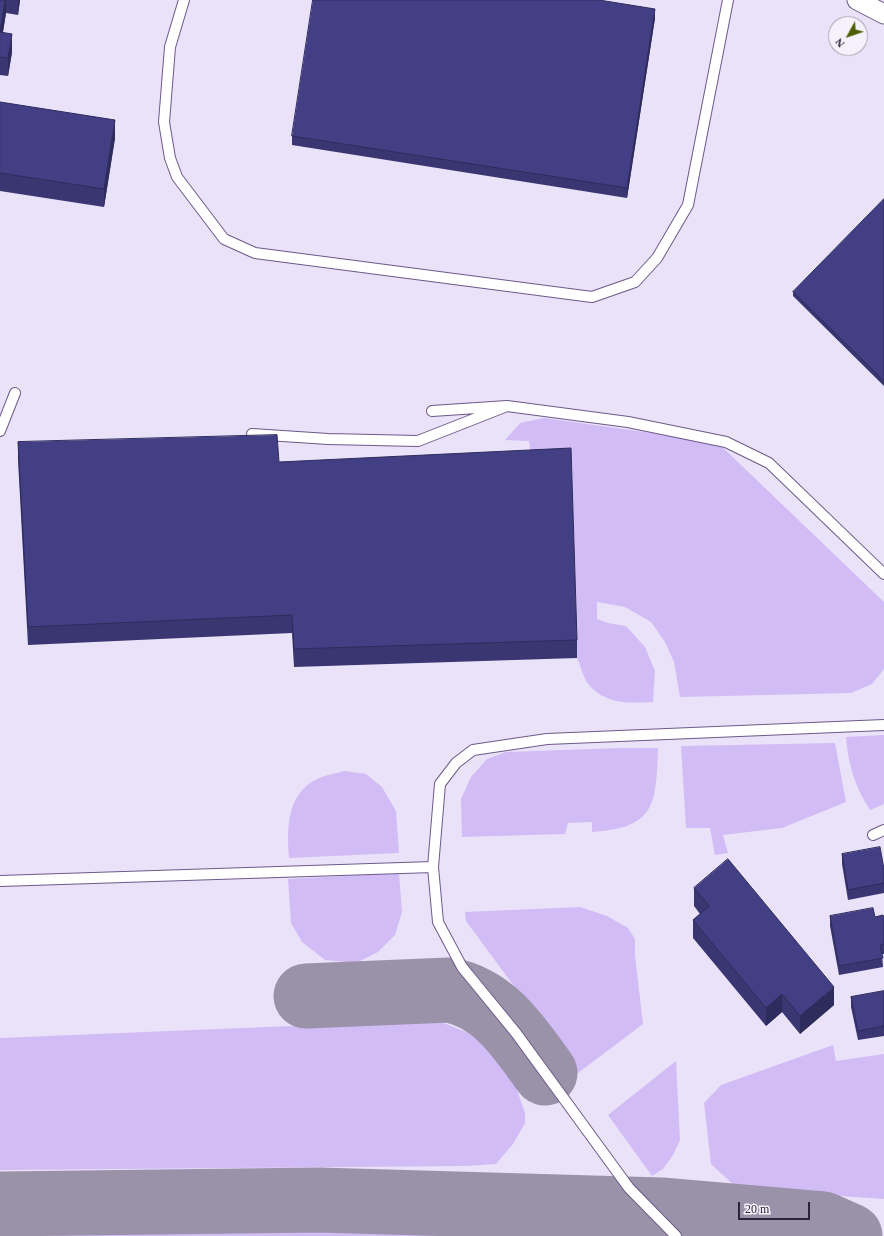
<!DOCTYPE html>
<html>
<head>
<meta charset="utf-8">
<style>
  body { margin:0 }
  #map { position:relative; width:884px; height:1236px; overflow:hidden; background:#eae2f9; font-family:Georgia,serif }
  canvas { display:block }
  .north { position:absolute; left:828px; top:16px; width:40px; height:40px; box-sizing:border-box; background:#f6f2fd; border:1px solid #a59fae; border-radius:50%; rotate:230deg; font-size:11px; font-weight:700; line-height:16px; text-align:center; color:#2b2338 }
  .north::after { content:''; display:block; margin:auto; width:14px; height:18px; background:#4c5f04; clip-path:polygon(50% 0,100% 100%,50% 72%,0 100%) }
  .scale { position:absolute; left:738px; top:1202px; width:72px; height:18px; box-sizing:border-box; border:2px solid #2b2338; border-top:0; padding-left:5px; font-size:12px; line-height:14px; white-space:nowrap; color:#2b2338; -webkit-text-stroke:3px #f6f2fd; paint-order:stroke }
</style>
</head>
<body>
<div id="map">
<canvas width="884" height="1236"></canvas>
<div class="north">N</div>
<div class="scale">20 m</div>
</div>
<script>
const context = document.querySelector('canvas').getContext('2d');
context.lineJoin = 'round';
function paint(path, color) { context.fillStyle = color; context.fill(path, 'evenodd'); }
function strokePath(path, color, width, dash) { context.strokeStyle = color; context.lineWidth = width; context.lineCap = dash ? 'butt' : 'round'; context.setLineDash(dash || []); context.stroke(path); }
const green = new Path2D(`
  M544 418 717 442 884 602V669L872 684 851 693 680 697 674 662 665 642 651 622 625 607 597 602V619L608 623 626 626 645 647 655 671 653 702C629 703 607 705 589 685 583 678 581 666 577 658L571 466H532L529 441 505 440 520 423Z
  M884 735V804L870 810C855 787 848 764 846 737Z
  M835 743 846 802 782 828 723 835 728 853 715 855 710 828H686L681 746Z
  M622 748H658C656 804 656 828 592 832V822L568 823 565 834 462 837 461 799 471 777 487 759 506 752Z
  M344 771 366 774 382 787 396 811 399 853 289 858C287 829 286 794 317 779 325 775 335 774 344 771Z
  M399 873 402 912 395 935 378 952 356 963 325 960 302 942 291 923 288 879Z
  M580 907 607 916 628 928 635 939V956L643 1024 578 1073 466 921 465 912Z
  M436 1020 469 1033 493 1052 516 1087 525 1113V1123L513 1144 496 1164 465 1166 0 1170V1038Z
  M833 1045 836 1061 884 1054V1199L738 1189 711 1164 704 1103 721 1085Z
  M676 1061 680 1140 673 1155 663 1169 652 1176 608 1115Z
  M183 1220 662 1234 664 1236H0V1226Z`);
const taxiway = new Path2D(`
  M306 996 449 990C495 998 520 1039 545 1073
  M0 1204 319 1200 661 1210 823 1224 850 1236`);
const service = new Path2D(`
  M184 0 170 47 164 122 170 158 177 177 224 239 255 253 592 297 635 282 657 258 688 205 728 0
  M507 406 628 422 726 442 769 463 884 574
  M0 431 15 393
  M252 434 328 439 418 441 507 406 432 411
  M873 835 884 830
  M0 881 433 867
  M676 1236 629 1188 516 1033 462 967 438 922 433 867 440 784 456 763 473 750 547 739 884 725`);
const minor = new Path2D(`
  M857 0 884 14`);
const wall = new Path2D(`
  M0 0H20L18 15 6 13 3 32 12 52 8 76 0 75Z
  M655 18 627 198 292 145V136Z
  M0 102 115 138 104 207 0 191Z
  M884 199V386L793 296V292Z
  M18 442 279 462 577 640V658L294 667 292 633 28 645 18 460Z
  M842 854 884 869V893L848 900 842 864Z
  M694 888 834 1005 800 1034 782 1012 766 1026 693 938V920L700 914 694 906Z
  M830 916 875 917 884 919V954H882L883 967 839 975 830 926Z
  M884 991V1036L858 1040 851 1007V997Z`);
const shadedWall = new Path2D(`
  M5 0H6V13L0 50V32Z
  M18 0H20L18 15Z
  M655 9V18L627 198V188Z
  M12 34V52L8 76V58Z
  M115 120V138L104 207V189Z
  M834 987V1005L800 1034V1016Z
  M782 994V1012L766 1026V1008Z`);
const building = new Path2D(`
  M0 0H5L0 32 12 34 8 58 0 57Z
  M313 0H599L655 9 627 188 292 136Z
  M0 102 115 120 104 189 0 173Z
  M884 199V381L793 292Z
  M277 435 279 462 571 448 577 640 294 649 292 615 28 627 18 442Z
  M880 847 884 869V883L848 890 842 854Z
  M728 859 834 987 800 1016 782 994 766 1008 693 920 709 906 694 888Z
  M873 908 875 917 883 915 884 919V944L880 945 883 958 839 966 830 916Z
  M884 991V1026L858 1031 851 997Z`);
paint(green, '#d2bcf6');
strokePath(taxiway, '#9a92a9', 65);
strokePath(service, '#6d598b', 12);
strokePath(minor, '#6d598b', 21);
strokePath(service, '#fff', 10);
strokePath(minor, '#fff', 19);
paint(wall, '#393672');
paint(shadedWall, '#2e2c5c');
paint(building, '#423f84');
strokePath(building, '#2e2c5c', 1);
</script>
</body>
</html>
